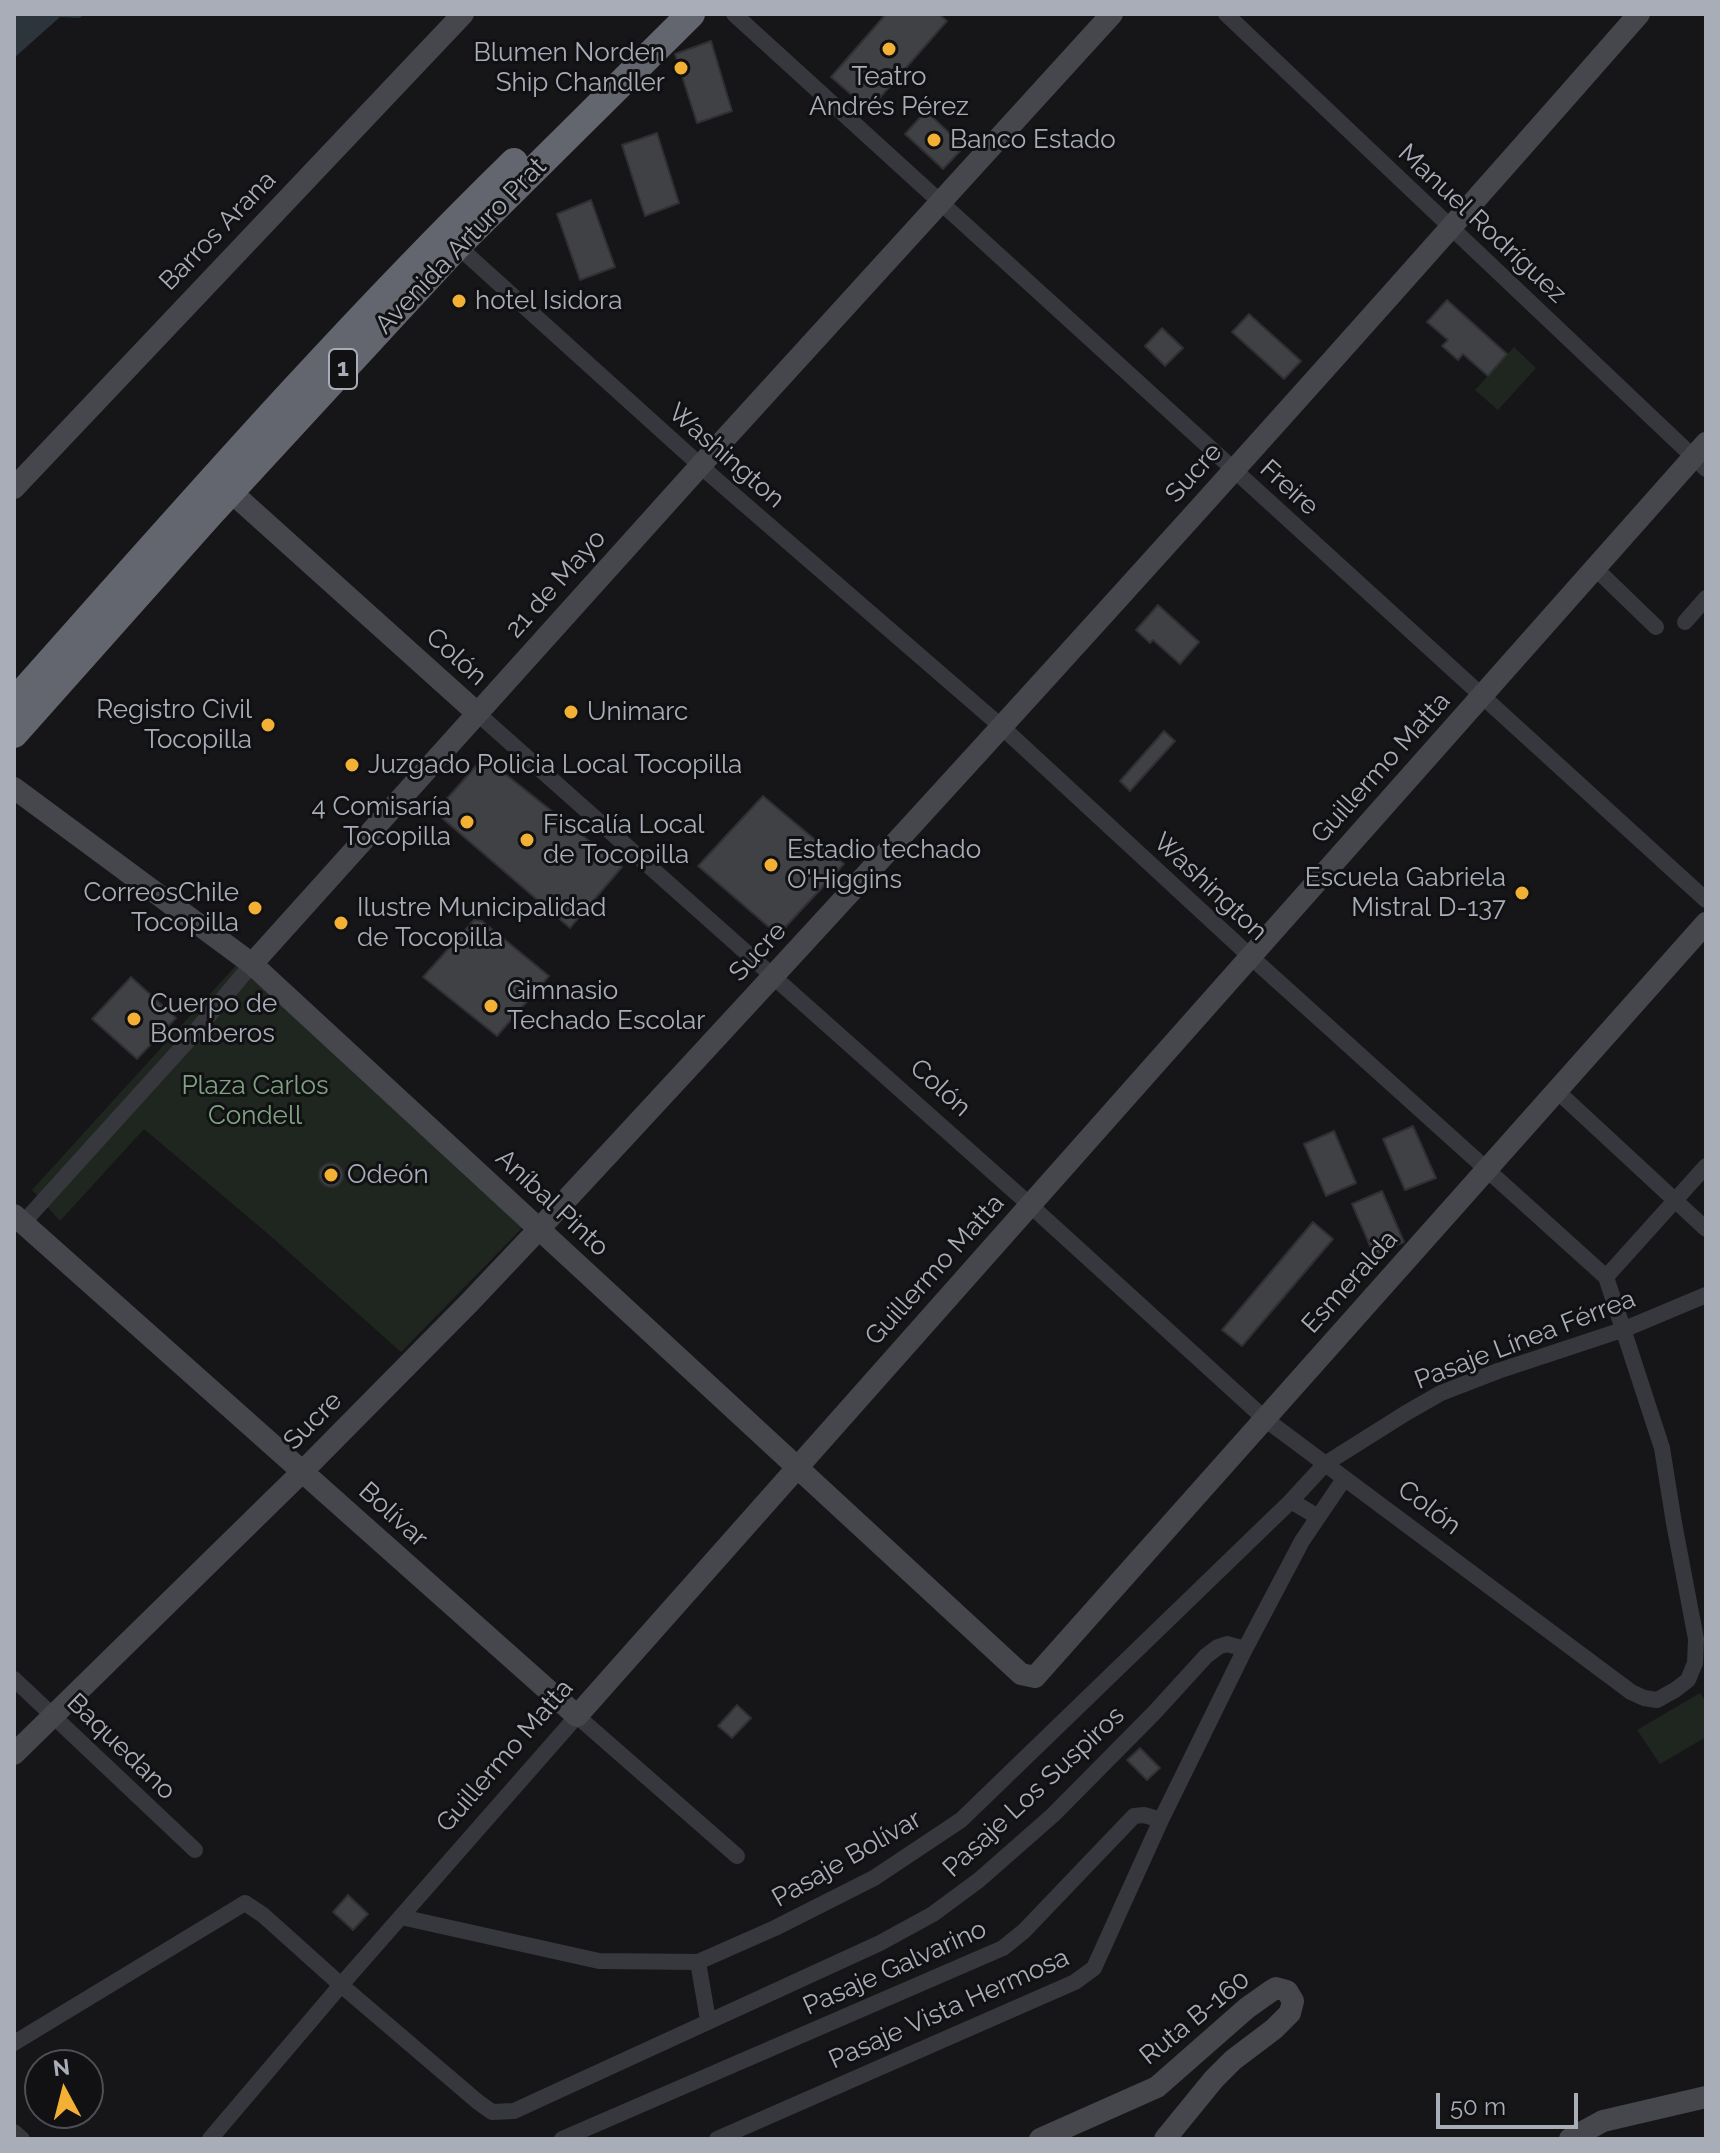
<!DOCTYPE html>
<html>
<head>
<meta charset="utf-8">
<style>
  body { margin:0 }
  #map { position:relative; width:1720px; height:2153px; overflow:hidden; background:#161618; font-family:Raleway,sans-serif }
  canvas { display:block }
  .frame { position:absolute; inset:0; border:16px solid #a8adb8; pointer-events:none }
  .north { position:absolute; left:24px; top:2049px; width:80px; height:80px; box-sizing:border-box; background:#111113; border:2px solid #4d4f55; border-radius:50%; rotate:353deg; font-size:22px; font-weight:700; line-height:32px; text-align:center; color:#a8adb8 }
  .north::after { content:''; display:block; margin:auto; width:28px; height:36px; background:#f2b134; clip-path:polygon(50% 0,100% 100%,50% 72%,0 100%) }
  .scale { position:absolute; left:1436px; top:2093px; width:142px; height:36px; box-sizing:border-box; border:4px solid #a8adb8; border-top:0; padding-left:10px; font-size:24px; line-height:28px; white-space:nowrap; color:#a8adb8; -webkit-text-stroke:6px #111113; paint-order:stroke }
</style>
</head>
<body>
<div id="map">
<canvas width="1720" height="2153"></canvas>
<div class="frame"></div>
<div class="north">N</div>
<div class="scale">50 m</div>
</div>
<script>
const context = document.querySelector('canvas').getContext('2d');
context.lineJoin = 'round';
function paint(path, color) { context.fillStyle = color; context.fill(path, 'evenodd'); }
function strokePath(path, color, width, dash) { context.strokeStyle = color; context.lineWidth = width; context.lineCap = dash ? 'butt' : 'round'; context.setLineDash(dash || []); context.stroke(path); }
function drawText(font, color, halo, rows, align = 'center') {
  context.font = font + ' Raleway,sans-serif'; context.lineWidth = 6; context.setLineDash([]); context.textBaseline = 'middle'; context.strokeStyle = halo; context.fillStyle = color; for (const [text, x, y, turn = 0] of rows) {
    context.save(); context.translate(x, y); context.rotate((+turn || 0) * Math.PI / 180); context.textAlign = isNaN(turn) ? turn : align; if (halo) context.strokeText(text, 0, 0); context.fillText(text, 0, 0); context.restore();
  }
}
const green = new Path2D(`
  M1514 347 1536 368 1498 410 1475 390Z
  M239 962 528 1222 401 1352 274 1239 144 1129 60 1221 32 1190Z
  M1700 1693 1706 1702V1737L1660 1764 1637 1730Z`);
const water = new Path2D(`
  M14 14H86L79 18 60 17 14 58Z`);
const building = new Path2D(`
  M886 14H939L947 21 869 110 831 77Z
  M711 41 732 111 697 123 675 54Z
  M926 111 964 147 943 169 905 134Z
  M657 133 679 203 645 216 622 145Z
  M591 200 615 267 580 280 557 214Z
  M1447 300 1507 354 1488 376 1463 354 1458 360 1442 346 1448 340 1427 322Z
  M1249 314 1301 361 1284 379 1232 332Z
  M1162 328 1183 348 1165 366 1145 346Z
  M1158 605 1199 642 1180 664 1153 640 1150 643 1136 630Z
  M1164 731 1175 741 1130 791 1120 781Z
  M484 757 622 867 570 928 435 812Z
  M763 796 844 864 778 935 698 866Z
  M474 920 482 921 549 976 497 1036 423 977Z
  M131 977 176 1018 137 1059 92 1019Z
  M1413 1126 1436 1178 1405 1190 1383 1139Z
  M1334 1131 1356 1183 1326 1196 1304 1144Z
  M319 1175a12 12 0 1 1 24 0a12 12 0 1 1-24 0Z
  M1382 1191 1404 1242 1374 1255 1352 1204Z
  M1313 1222 1333 1239 1242 1346 1222 1330Z
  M737 1705 751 1718 732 1738 718 1726Z
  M1140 1748 1160 1768 1147 1780 1127 1760Z
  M348 1895 368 1914 353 1930 333 1912Z`);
const street = new Path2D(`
  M734 14 1706 900
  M1226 14 1706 469
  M452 241 712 476 1003 728 1251 957 1606 1277 1662 1448 1674 1523 1696 1639 1695 1663 1688 1680 1675 1690 1657 1700 1644 1698 1631 1692 1265 1419 1030 1205 477 713
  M1595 568 1656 627
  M1685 622 1706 598
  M1557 1091 1706 1229
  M23 1223 185 1044 252 964
  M1606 1277 1706 1166
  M1291 1501 1318 1517
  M14 1679 195 1850
  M401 1917 599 1961 698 1962 775 1928 874 1878 961 1820 1291 1501 1325 1464 1406 1413 1441 1393 1498 1371 1625 1329 1706 1295
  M698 1962 708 2020
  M14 2043 245 1903 263 1915 341 1985 478 2102 492 2112 514 2111 880 1943 933 1914 979 1880 1053 1815 1154 1713 1206 1656 1218 1647 1227 1644 1245 1649
  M14 2132 22 2139
  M210 2139 341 1985 577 1716 737 1856
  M562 2139 1003 1948 1024 1931 1134 1816 1144 1815 1161 1820 1245 1649 1302 1541 1344 1479
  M717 2139 1075 1982 1094 1968 1161 1820`);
const secondary = new Path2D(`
  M219 481 477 713
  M14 488 463 14
  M14 788 252 964 1021 1674 1035 1677 1706 923
  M252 964 700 466 1112 14
  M14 1215 577 1716 1706 443
  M14 1754 302 1472 469 1303 539 1229C911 829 1279 425 1639 14
  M1040 2139 1157 2087 1247 2008 1271 1991 1276 1988 1287 1991 1293 2001 1290 2013 1274 2029 1233 2060 1214 2079 1165 2139
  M1570 2139 1603 2121 1706 2097`);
const highway = new Path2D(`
  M14 702C177 519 338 334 514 162
  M14 734 209 515 457 246 691 14`);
const markers = [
  [889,49,8,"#f2b134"],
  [681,68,8,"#f2b134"],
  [934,140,8,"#f2b134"],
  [459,301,8,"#f2b134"],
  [571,712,8,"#f2b134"],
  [268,725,8,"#f2b134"],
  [352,765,8,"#f2b134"],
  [467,822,8,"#f2b134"],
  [527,840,8,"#f2b134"],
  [771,865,8,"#f2b134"],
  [1522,893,8,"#f2b134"],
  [255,908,8,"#f2b134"],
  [341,923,8,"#f2b134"],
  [491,1006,8,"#f2b134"],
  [134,1019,8,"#f2b134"],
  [331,1175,8,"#f2b134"]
];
const shields = [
  [343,369,28]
];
const shieldNames = [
  ["1",343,369]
];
const poiNames = [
  ["Blumen Norden",665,53,"right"],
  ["Ship Chandler",665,83,"right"],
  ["Teatro",889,77,"center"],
  ["Andrés Pérez",889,107,"center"],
  ["Banco Estado",950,140],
  ["hotel Isidora",475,301],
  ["Registro Civil",252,710,"right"],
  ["Tocopilla",252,740,"right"],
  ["Unimarc",587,712],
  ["Juzgado Policia Local Tocopilla",368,765],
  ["4 Comisaría",451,807,"right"],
  ["Tocopilla",451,837,"right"],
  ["Fiscalía Local",543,825],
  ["de Tocopilla",543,855],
  ["Estadio techado",787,850],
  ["O'Higgins",787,880],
  ["Escuela Gabriela",1506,878,"right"],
  ["Mistral D-137",1506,908,"right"],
  ["CorreosChile",239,893,"right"],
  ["Tocopilla",239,923,"right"],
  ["Ilustre Municipalidad",357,908],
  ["de Tocopilla",357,938],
  ["Gimnasio",507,991],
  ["Techado Escolar",507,1021],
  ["Cuerpo de",150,1004],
  ["Bomberos",150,1034],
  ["Odeón",347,1175]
];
const streetNames = [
  ["Manuel Rodríguez",1482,224,43],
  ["Barros Arana",218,231,-46],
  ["Avenida Arturo Prat",461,246,-46],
  ["Washington",726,456,41],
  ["Sucre",1194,473,-48],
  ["Freire",1289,488,42],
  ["21 de Mayo",556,584,-48],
  ["Colón",456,657,42],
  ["Guillermo Matta",1381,768,-48],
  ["Washington",1210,887,43],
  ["Sucre",758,952,-47],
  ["Colón",940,1088,42],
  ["Aníbal Pinto",552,1203,43],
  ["Guillermo Matta",935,1270,-48],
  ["Esmeralda",1350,1282,-48],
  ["Pasaje Línea Férrea",1525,1340,-21],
  ["Sucre",313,1421,-45],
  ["Colón",1429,1508,37],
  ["Bolívar",393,1515,42],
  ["Baquedano",121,1747,44],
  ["Guillermo Matta",505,1756,-49],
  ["Pasaje Los Suspiros",1034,1792,-43],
  ["Pasaje Bolívar",847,1859,-30],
  ["Pasaje Galvarino",895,1968,-24],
  ["Pasaje Vista Hermosa",949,2009,-24],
  ["Ruta B-160",1195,2018,-39]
];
const parkNames = [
  ["Plaza Carlos",255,1086],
  ["Condell",255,1116]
];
paint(green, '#1e261f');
paint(water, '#2c353c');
paint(building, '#404145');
strokePath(building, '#303034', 2);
strokePath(street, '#37383d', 16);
strokePath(secondary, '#45474d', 22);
strokePath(highway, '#63666e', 28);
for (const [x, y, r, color] of markers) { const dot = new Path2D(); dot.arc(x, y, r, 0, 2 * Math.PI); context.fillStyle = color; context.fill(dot); strokePath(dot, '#111113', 3); }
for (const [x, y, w] of shields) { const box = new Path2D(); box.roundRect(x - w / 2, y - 20, w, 40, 6); context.fillStyle = '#111113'; context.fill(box); strokePath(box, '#a8adb8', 2); }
drawText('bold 24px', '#a8adb8', null, shieldNames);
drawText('26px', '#a8adb8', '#111113', poiNames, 'left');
drawText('26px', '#a8adb8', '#111113', streetNames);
drawText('26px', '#7fa381', '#111113', parkNames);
</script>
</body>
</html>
